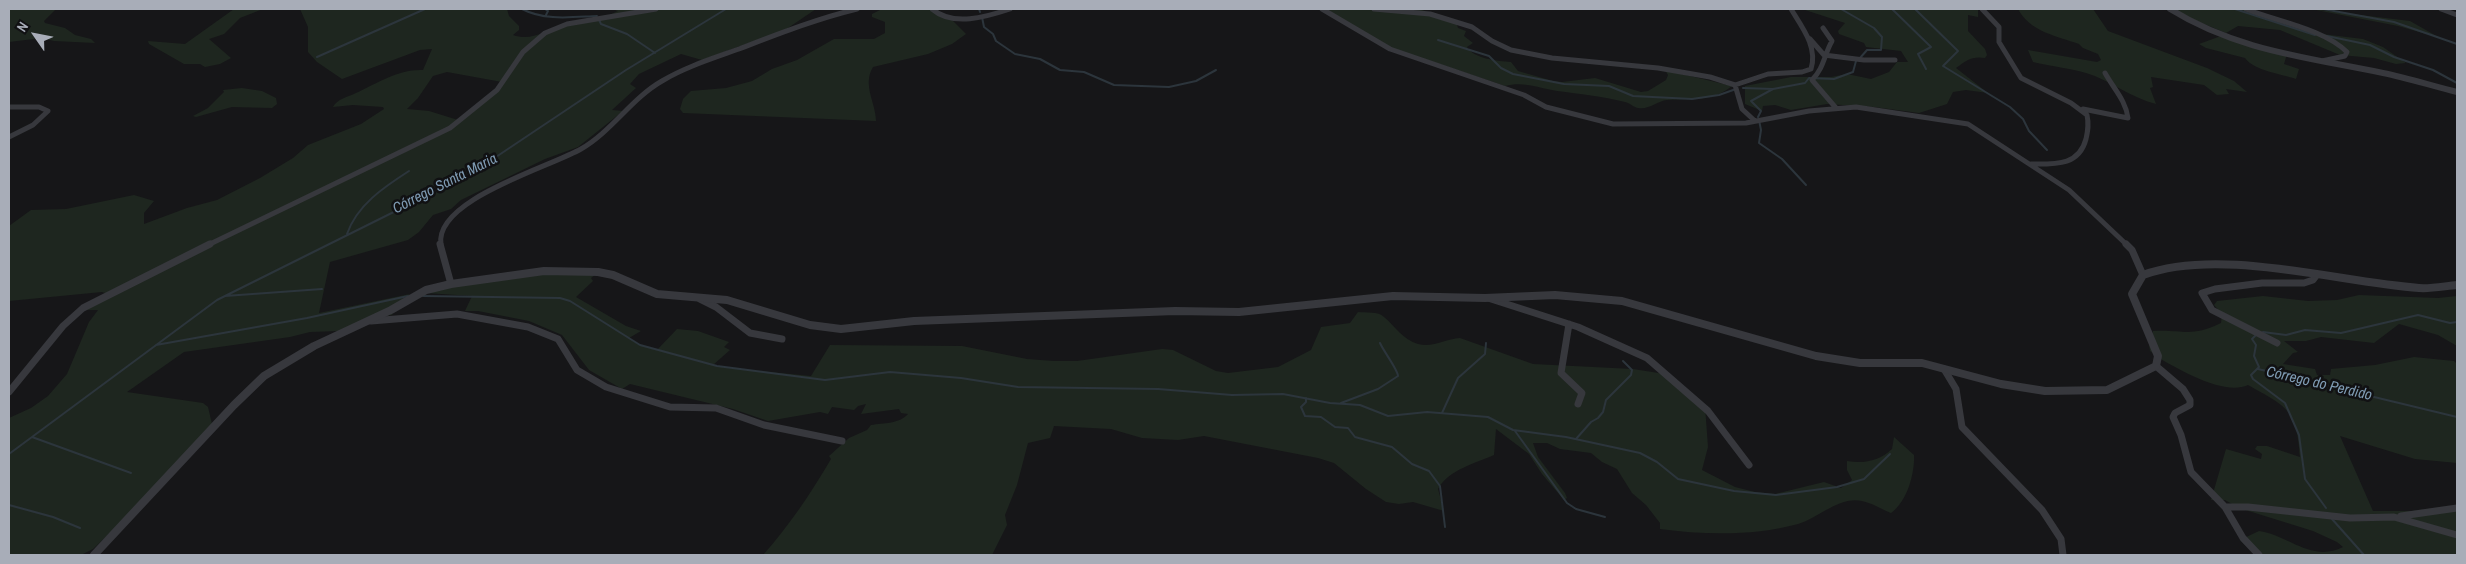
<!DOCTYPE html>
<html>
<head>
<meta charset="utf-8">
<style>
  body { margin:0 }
  #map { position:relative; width:2466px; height:564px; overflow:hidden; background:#161618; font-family:"Archivo Narrow",sans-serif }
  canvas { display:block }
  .frame { position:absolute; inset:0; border:10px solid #a8adb8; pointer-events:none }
  .north { position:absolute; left:10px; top:10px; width:50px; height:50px; -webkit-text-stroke:4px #111113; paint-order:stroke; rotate:303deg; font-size:14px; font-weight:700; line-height:20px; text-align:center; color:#a8adb8 }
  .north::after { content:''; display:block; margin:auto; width:18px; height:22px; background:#a8adb8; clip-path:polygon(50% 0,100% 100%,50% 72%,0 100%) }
</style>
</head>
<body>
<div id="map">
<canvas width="2466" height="564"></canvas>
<div class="frame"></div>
<div class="north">N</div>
</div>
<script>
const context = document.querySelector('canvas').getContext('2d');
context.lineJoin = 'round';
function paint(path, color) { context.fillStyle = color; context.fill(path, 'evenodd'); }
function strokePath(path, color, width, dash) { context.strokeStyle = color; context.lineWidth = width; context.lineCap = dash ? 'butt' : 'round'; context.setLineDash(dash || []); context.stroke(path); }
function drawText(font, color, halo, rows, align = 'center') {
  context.font = font + ' "Archivo Narrow",sans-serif'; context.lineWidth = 5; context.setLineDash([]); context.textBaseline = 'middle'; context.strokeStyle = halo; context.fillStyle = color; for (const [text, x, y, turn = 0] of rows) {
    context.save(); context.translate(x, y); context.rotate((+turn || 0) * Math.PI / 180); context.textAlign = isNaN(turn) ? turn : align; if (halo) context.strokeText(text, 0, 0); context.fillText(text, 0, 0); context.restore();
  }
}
const green = new Path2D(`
  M9 9H56L44 21 45 23 65 28 75 35 91 39 95 43 54 41 42 38 9 42Z
  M234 9H263L240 18 224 34 209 39 231 58 220 64 205 67 200 64H184L149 44 148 41 185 44Z
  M300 9H507L509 16 519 26V30L513 35C532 42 548 29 566 25 584 21 601 20 618 11L615 10 618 9H816L785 30 702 60 681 54 639 74 630 84 636 88 612 110 623 111 578 147 545 159 461 200 451 209 433 215 419 232 408 240 330 262 319 313 410 294 400 303 392 315 375 317 339 331 310 332 290 337 184 352 127 392 203 403 208 407 212 424 138 506 93 549 81 555H9V418L31 408 48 396 67 374 89 322 98 310H83L108 294 102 292 9 301V226L31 210 66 209 134 195 154 201 144 213V224L187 208 217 200 260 178 293 158 308 145 361 124 384 109 383 107 353 105 333 107C337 99 348 97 356 93 378 83 398 69 423 70L432 49 420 50 342 79 317 62 308 52V27ZM447 72 502 82 491 95 458 120 429 111 407 109 418 98 433 76Z
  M882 9H936L949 17 966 34 952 44 928 54 873 67C862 85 876 103 876 121L683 113 680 109 683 99 691 91 726 88 752 81 772 69 797 60 834 39H874L885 33V22L872 17V14Z
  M1319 9H1377L1401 11 1418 9 1463 22 1457 25 1458 28 1466 31 1464 36 1473 43 1467 47C1474 59 1498 61 1511 62L1518 71 1553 81 1562 82 1595 78 1641 92 1648 91 1666 80 1668 75 1665 70 1732 86C1710 103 1692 98 1667 100 1657 101 1649 110 1638 108 1633 107 1630 103 1625 102 1602 96 1580 94 1557 91 1539 88 1523 81 1505 86L1388 47 1346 22Z
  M1802 9H1978V17L1968 15V31L1985 49 1987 55 1985 58C1972 56 1967 60 1956 68L1988 93 1966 90 1953 92 1947 104 1919 113 1874 107 1827 104 1791 110 1775 105 1763 106 1762 111 1745 104V86L1791 77H1831L1847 74 1871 79 1889 72 1897 62H1908L1901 51 1866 47 1864 43 1839 34 1838 31 1845 23Z
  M2018 9H2093L2108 31 2207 68 2234 81 2247 92 2226 89 2229 94 2217 95 2204 85 2151 77 2153 87 2150 88 2156 104C2131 98 2110 80 2086 73 2069 68 2050 66 2033 62L2028 50 2097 62 2101 60 2098 54 2083 48 2079 44C2057 36 2030 32 2018 9Z
  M2168 9H2248L2322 34 2363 39 2383 47 2406 63 2396 64 2374 58 2340 55 2280 30 2238 26 2226 33Z
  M2311 9 2410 21 2440 38 2398 26Z
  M2221 36 2287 54 2284 64 2299 69 2296 79C2282 74 2254 71 2245 58L2206 48 2199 44Z
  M242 88 262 91 276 98 277 104 272 108 232 107 196 117 193 116 208 108 224 92 223 90Z
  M599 272 591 278 593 281 576 297 626 326 641 331 629 338 639 345 657 350 677 329 698 331 729 342 724 347 730 350 713 365 728 368 811 376 830 345 962 346 1027 359 1054 361H1077L1162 349 1173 350 1216 371 1228 373 1278 367 1311 350 1321 327 1350 323 1358 312C1366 313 1378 311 1384 317 1395 326 1403 340 1418 344 1433 348 1445 339 1460 338L1533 364 1633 369 1665 374 1705 406 1708 447 1702 470 1735 487 1755 492 1775 494 1824 482 1841 488 1852 480 1847 470V461C1864 464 1879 461 1892 449L1894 437 1914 455C1915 473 1907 502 1891 513 1881 509 1872 503 1862 501 1839 496 1819 518 1798 524 1754 536 1705 535 1660 529V523L1646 505 1632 493 1617 469 1602 462 1591 453 1560 449 1547 443H1533L1538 457 1565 493 1567 498 1564 500 1542 474 1529 454 1496 429 1494 455C1476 463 1448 470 1438 489L1444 511 1413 502 1399 504 1386 502 1366 489 1334 463 1318 458 1204 436 1178 440 1142 438 1111 429 1054 426 1050 438 1028 443 1017 485 1005 515 1007 525 992 555H763C789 526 811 493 831 459L829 456 849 438 867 430 871 425C884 423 899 424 908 414L901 413 899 409 861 414 866 404 858 406 854 410 832 407 828 414 820 412 768 421 733 409 630 384 622 389 589 370 562 335 529 321 478 311H465L472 296 426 293 459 279Z
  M2359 295 2438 298 2457 296V346L2438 335 2399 324 2374 343 2321 337 2306 341H2284L2298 352 2293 353 2283 364 2315 369 2317 375H2330L2331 369 2375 365 2414 357 2454 361 2457 364V463L2415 459 2340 436 2373 511H2412L2457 505V555H2255L2240 540 2259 531C2288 535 2312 563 2343 547L2337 542 2313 531 2239 508 2225 500H2211L2226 449 2261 459 2262 454 2255 449 2257 446H2267L2300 457C2297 409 2287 407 2248 385 2224 396 2180 370 2159 358L2150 351 2149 345 2153 331C2183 329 2190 338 2221 323L2222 314 2214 305 2217 301 2263 296 2308 301 2337 300Z`);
const stream = new Path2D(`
  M522 9C545 21 572 17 597 16
  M545 9 548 11 546 15
  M979 9 980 12
  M1841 9 1874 28 1882 37 1881 50H1867L1860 58
  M1892 9 1931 47 1918 54 1926 69
  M1915 9 1958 51 1943 66 2010 107 2023 119 2029 131 2047 150
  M2235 9 2315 35
  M2323 9 2394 22 2457 44
  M982 17 984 27 993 34 996 41 1015 54 1040 59 1060 70 1084 72 1114 85 1169 87 1196 81 1216 70
  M599 20 601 24 627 34 655 53
  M2327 36 2370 45 2394 57 2433 70 2457 83
  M1438 40 1489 56 1501 68 1513 74 1564 84 1609 86 1633 96 1692 99 1719 95 1736 89
  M317 57 425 9
  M1743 88 1773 89 1805 83 1809 78 1834 79 1853 72 1856 61
  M1758 117 1761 111 1751 101 1773 89
  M1759 120 1761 130 1759 143 1782 159 1806 185
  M347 234C357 205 384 187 409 171
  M225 296 322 289
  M423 296 560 298 570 301 640 345 717 366 825 380 890 372 961 378 1018 387 1158 389 1232 395 1283 394 1330 403 1360 405 1388 416 1427 412 1488 417 1513 430 1566 437 1640 453 1657 462 1678 479 1734 491 1776 495 1837 487 1864 479 1890 454
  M2263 332 2286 335 2305 330 2341 333 2418 315 2450 323 2457 322
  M2256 335 2252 339 2256 345 2254 356 2259 367 2257 369
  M156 345 307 318 408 296
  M2257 369 2251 375 2253 379 2285 403 2299 435 2305 479 2326 508
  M2258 369 2457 417
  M1306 398V402L1301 407 1305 416 1321 417 1335 427 1348 428 1355 437 1392 447 1412 464 1429 471 1440 486 1445 527
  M1341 403 1378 389 1398 376C1398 370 1384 352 1380 343
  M1442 413 1458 378 1485 354 1486 343
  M1515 431 1567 503 1576 509 1605 517
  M32 437 131 473
  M1576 439 1591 422 1598 418 1603 412 1606 400 1631 375 1632 370 1623 361
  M9 454 217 300 472 173 626 70 726 9
  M9 505 53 517 80 528
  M2332 519 2364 555`);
const minorFar1 = new Path2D(`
  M932 9C953 27 986 17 1010 9
  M1322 9 1390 49 1524 95 1546 107 1613 124 1746 123 1809 111 1856 107 1968 124 2069 190 2127 245
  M1374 9 1430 14 1472 27 1492 41 1511 50 1552 58 1658 68 1710 77 1735 85 1768 74 1802 72 1811 69C1818 47 1802 27 1791 9
  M1982 9 1999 27V42L2021 78 2071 103 2087 115C2089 124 2088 130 2086 139 2079 166 2055 164 2031 164
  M2246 9C2276 21 2324 29 2347 52L2345 56 2322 61
  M2441 9 2457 15
  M1823 28 1832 41C1824 55 1824 68 1812 80L1836 108
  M1810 39 1824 55 1864 60H1895
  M1735 85 1742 109 1755 121
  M9 107H39L48 111 33 125 9 137
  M2083 109 2128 118C2126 101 2114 89 2105 73
  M208 245 450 128 497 90 523 52 545 33 567 24 656 9
  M441 245C433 200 550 167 581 149 611 132 632 98 662 81 685 67 714 58 739 49 778 34 816 19 857 9`);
const minor = new Path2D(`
  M440 244 451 284
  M2126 244 2132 250 2143 275
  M700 299 716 307 750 333 782 339
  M1491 299 1578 327 1647 358 1708 411 1749 465
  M371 321 457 314 528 327 558 339 577 370 606 387 670 407 716 408 764 425 842 441
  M1569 324 1561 373 1582 393 1578 404
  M2277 343 2212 310 2202 293 2215 289 2262 283H2304L2313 280 2316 276
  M2156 366 2183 389 2190 400V405L2175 413 2173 417 2181 435 2191 472 2225 507H2248L2350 518 2394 517 2457 535
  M1944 369 1956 389 1962 427 2042 510 2061 539 2063 555
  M9 392 63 326 83 308 210 244
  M2225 507 2243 538 2259 555
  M2401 516 2457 508`);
const tertiaryFar1 = new Path2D(`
  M2170 9C2238 51 2307 57 2383 73 2408 78 2432 86 2457 92`);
const tertiary = new Path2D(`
  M94 555 234 405 264 376 314 346 391 310 426 290 451 284 544 271 598 272 613 275 657 294 727 300 810 325 841 329 914 321 1175 311 1239 312 1393 296 1485 298 1555 295 1622 301 1816 356 1860 363H1922L2001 384 2045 391 2107 390 2156 366 2158 356 2132 294 2143 275C2220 247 2337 282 2419 288 2431 289 2445 286 2457 285`);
const waterNames = [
  ["Córrego Santa Maria",445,184,-27],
  ["Córrego do Perdido",2319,384,13]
];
paint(green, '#1e261f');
strokePath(stream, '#2c353c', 2);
strokePath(minorFar1, '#37383d', 5);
strokePath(minor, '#37383d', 7);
strokePath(tertiaryFar1, '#37383d', 6);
strokePath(tertiary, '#37383d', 8);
drawText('italic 15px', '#7f9bb3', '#111113', waterNames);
</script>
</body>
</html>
